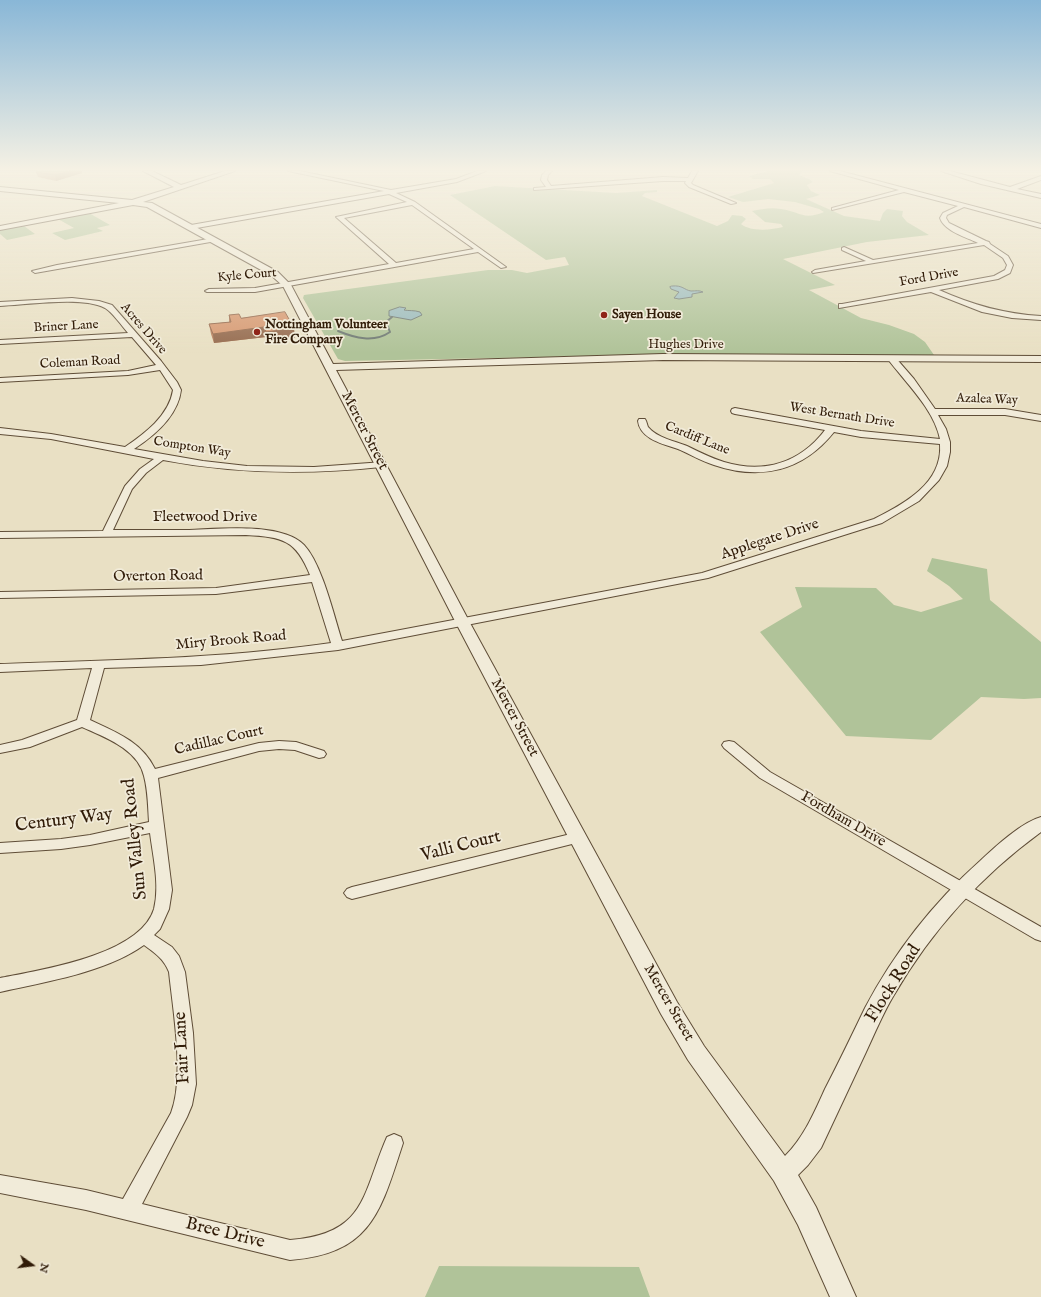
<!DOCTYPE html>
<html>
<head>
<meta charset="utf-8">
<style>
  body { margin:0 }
  #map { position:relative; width:1041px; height:1297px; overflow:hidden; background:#e9e0c4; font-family:"IM FELL English",serif }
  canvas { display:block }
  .north { position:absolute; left:12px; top:1245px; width:40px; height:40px; -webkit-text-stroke:3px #f1ebd9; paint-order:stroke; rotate:104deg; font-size:11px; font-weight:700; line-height:16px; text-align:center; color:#311c08 }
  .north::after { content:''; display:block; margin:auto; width:14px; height:18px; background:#311c08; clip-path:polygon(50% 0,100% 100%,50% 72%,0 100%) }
</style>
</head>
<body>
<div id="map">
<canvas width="1041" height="1297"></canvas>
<div class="north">N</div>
</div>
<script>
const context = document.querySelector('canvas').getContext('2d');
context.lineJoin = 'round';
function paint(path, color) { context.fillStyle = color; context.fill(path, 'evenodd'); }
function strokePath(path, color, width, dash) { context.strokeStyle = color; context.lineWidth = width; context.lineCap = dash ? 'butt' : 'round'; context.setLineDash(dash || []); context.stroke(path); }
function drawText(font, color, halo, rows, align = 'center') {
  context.font = font + ' "IM FELL English",serif'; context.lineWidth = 3.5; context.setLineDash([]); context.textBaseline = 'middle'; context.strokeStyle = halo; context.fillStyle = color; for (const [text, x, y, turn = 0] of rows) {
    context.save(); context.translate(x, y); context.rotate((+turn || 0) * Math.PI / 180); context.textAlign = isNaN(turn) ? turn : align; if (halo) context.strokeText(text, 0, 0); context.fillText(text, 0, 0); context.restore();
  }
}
const green = new Path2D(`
  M768 171H802L799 175 809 179 813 182 807 185 811 191 820 195 806 199 844 216 880 221 883 213 887 209 903 211 902 216 907 222 929 235 867 242 783 259 835 285 809 290 861 318 889 325 914 334 925 342 934 355H648L345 361 338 359 303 298 304 295 488 270H512L527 273 569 265 565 257 546 260 450 195 495 186 616 193 657 190V192L645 193 642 196 717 226 728 221 732 215 742 216 746 219 741 224C751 232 771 230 783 227L781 224 765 222 752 211C761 209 771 207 781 209 799 211 803 221 824 212L819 209 795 202 768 199 743 202 728 197 774 183 770 179H753L749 176Z
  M89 213 110 225 97 228 103 231 65 240 52 233 74 228 58 219Z
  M24 226 35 234 7 240 0 234V230Z
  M932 558 987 569 990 600 1041 642V698L1024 699 981 697 931 740 846 736 760 632 802 607 795 587 876 588 894 605 921 612 963 599 949 586 927 571Z
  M439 1266 639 1267 650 1297H425Z`);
const water = new Path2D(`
  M672 286C683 285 684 290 691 291 696 291 699 290 703 292L692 294V297L679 299 674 298 679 292 671 289 670 287Z
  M400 307 406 308 404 310C409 311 414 310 420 312L422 315 411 320 389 316V311Z`);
const stream = new Path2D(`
  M338 331C355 338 374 343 390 332L386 322 392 317`);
const minor = new Path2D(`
  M288 171H300L391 190 456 179 477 171H486L457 182 396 193 415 202 506 267 501 268 478 252 255 292H207L205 291 209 289 255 288 389 264 336 217 407 202 389 194 191 229 188 227 191 225 384 191ZM412 205 474 249 396 263 344 218Z
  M546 171H552L548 175 547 180 551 186 663 177 688 178 692 171H698L691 183 693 185 736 203 731 204 689 187 685 183 686 181H663L534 190V188L546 187 541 180 542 175Z
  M830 171H840L1041 224V228L964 207 947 215 946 218 949 223 986 241 989 242 990 244 1008 256 1013 265 1010 273 998 279 939 290C972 305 1005 314 1041 316V320L1012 318 982 312 931 292 839 308V304H842L994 276 1005 270 1007 265 1003 258 984 245 813 273 812 272 815 270 866 261 842 250V248L844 247 873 260 978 243C966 237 944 231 940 218L943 213 958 206 904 192 832 210V208L899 190Z
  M941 171H950L1010 187 1041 176V180L1017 189 1041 194V198L981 184Z
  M214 238 216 239V241L35 273 32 271 57 265Z
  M72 298 99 301 112 305 161 361 177 382 181 390C178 416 154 436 134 449L203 461 247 466 314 467 384 462 386 464 381 467C306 475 237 474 163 460L146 473 132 489 113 530C139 530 164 530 189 530 220 529 281 522 304 545 322 564 334 616 342 641L702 573 874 519C904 504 943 483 940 444L861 437 834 432C803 471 761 481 714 465 701 461 690 454 678 449 663 444 640 439 638 421L639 419H645C647 422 647 425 648 427 657 438 675 441 687 446 699 452 711 458 724 462 764 474 800 463 825 430L735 414 732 413 731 411 732 409 735 408 861 431 940 439C934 409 905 382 887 358L891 356H894L914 379 935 409H1005L1041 415V421L1005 415H938L946 429 950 442V452L947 466 939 480 919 501 882 523 708 578 338 650 201 665 104 668 90 720C116 732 142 742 155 769L259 743 279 741 296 742 324 751 326 754 324 757 319 758 295 750 279 749 259 751 158 778 172 890 169 909 160 929 154 935 172 947 179 956 185 972 193 1033 196 1084 192 1105 187 1117 142 1204 290 1240C367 1234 362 1194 387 1137L394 1134 401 1137 403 1143C381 1210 372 1254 290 1260L86 1210 0 1193V1175L86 1190 123 1199 171 1113C185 1077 173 1011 169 972 164 959 155 953 144 945 107 972 45 982 0 992V978C41 970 140 955 154 909 160 885 153 857 150 833L90 845 61 849 0 853V843L61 839 90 835 149 822C148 807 148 791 144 776 138 749 104 737 82 727L30 747 0 753V745L22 740 77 720 92 668 0 672V664C111 660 221 659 331 643L312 582 216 594 0 598V592L216 588 310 575C296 540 283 537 246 535L0 538V532L103 531 125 486 140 469 154 459 51 439 0 434V428L51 434 125 447C144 434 169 416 173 390L160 370 128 375 0 382V378L128 371 156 365 132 337 0 344V340L128 333C122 326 112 312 105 308 82 296 27 305 0 306V302Z
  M729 741 734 742 770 772 1041 927V941L1035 939 760 778 724 748 722 745 724 742Z
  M579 832 584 833 586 837 584 841 352 899 347 897 344 893 347 889 352 887Z`);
const tertiary = new Path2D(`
  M143 171H152L181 185 225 171H235L143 202 152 203 278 272 291 285 333 364 663 354 1041 356V362L663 360 336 370 470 623 677 1002 704 1046 785 1156C804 1137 814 1113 825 1089 839 1062 852 1035 865 1008 894 953 934 902 980 861 995 847 1022 822 1041 817V832C982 875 931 931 894 995 883 1013 875 1033 866 1052 851 1084 836 1116 821 1148L808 1165 798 1175 816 1207 856 1297H830L798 1225 774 1181 688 1060 661 1014 456 623 283 286 272 276 147 207 133 205 0 230V226L119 203 0 191V187L132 200 174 187Z`);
const wall = new Path2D(`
  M38 171H82V173L56 181 38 177 36 172Z
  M229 315 295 338 268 341 266 337 214 343 211 334 209 324 229 322Z`);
const shadedWall = new Path2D(`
  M70 171H82V173L56 181 55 175Z
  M264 327 266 337 214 343 213 334Z
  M294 328 295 338 268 341 266 332Z`);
const building = new Path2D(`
  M38 171H70L55 175 36 172Z
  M285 312 294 328 266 332 264 327 213 334 209 324 231 322 229 315 239 314 241 318Z`);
const markers = [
  [604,315,4,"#8f2418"],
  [257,332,4,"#8f2418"]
];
const farStreetnames = [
  ["Kyle Court",247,276,-5],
  ["Ford Drive",929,278,-10],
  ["Briner Lane",66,327,-3],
  ["Acres Drive",143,329,49],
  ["Hughes Drive",686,345],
  ["Coleman Road",80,363,-3],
  ["Azalea Way",987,400,2],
  ["West Bernath Drive",842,416,9],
  ["Cardiff Lane",697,439,22],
  ["Compton Way",192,448,9]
];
const farPoinames = [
  ["Sayen House",612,315],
  ["Nottingham Volunteer",265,325],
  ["Fire Company",265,340]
];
const streetNames = [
  ["Mercer Street",364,431,63],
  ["Fleetwood Drive",205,518],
  ["Applegate Drive",770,540,-18],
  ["Overton Road",158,577,-1],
  ["Miry Brook Road",231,641,-5],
  ["Mercer Street",514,718,62],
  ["Cadillac Court",219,741,-13],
  ["Fordham Drive",843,820,30],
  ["Mercer Street",668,1003,60]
];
const nearStreetnames = [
  ["Century Way",64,821,-7],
  ["Sun Valley Road",136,839,-96],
  ["Valli Court",461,847,-14],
  ["Flock Road",894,984,-58],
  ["Fair Lane",183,1048,-93],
  ["Bree Drive",225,1234,14]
];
paint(green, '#b0c399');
paint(water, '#9bbbbd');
strokePath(water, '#717b75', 1);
strokePath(stream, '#717b75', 2);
strokePath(minor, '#5f4d37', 2);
strokePath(tertiary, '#5f4d37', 2);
paint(minor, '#f1ebd9');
paint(tertiary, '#f1ebd9');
paint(wall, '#b98463');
paint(shadedWall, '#966c50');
paint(building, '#d79a73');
strokePath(building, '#966c50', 1);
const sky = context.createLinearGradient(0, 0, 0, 353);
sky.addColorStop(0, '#89b7d7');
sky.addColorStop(0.48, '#f5f1e4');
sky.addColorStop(1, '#f5f1e400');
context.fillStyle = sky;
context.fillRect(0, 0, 1041, 353);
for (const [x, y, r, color] of markers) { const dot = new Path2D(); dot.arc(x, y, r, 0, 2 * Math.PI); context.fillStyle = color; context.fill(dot); strokePath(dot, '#f1ebd9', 1.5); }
drawText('13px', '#311c08', '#f1ebd9', farStreetnames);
drawText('bold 13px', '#311c08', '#f1ebd9', farPoinames, 'left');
drawText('15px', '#311c08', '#f1ebd9', streetNames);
drawText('18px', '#311c08', '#f1ebd9', nearStreetnames);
</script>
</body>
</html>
